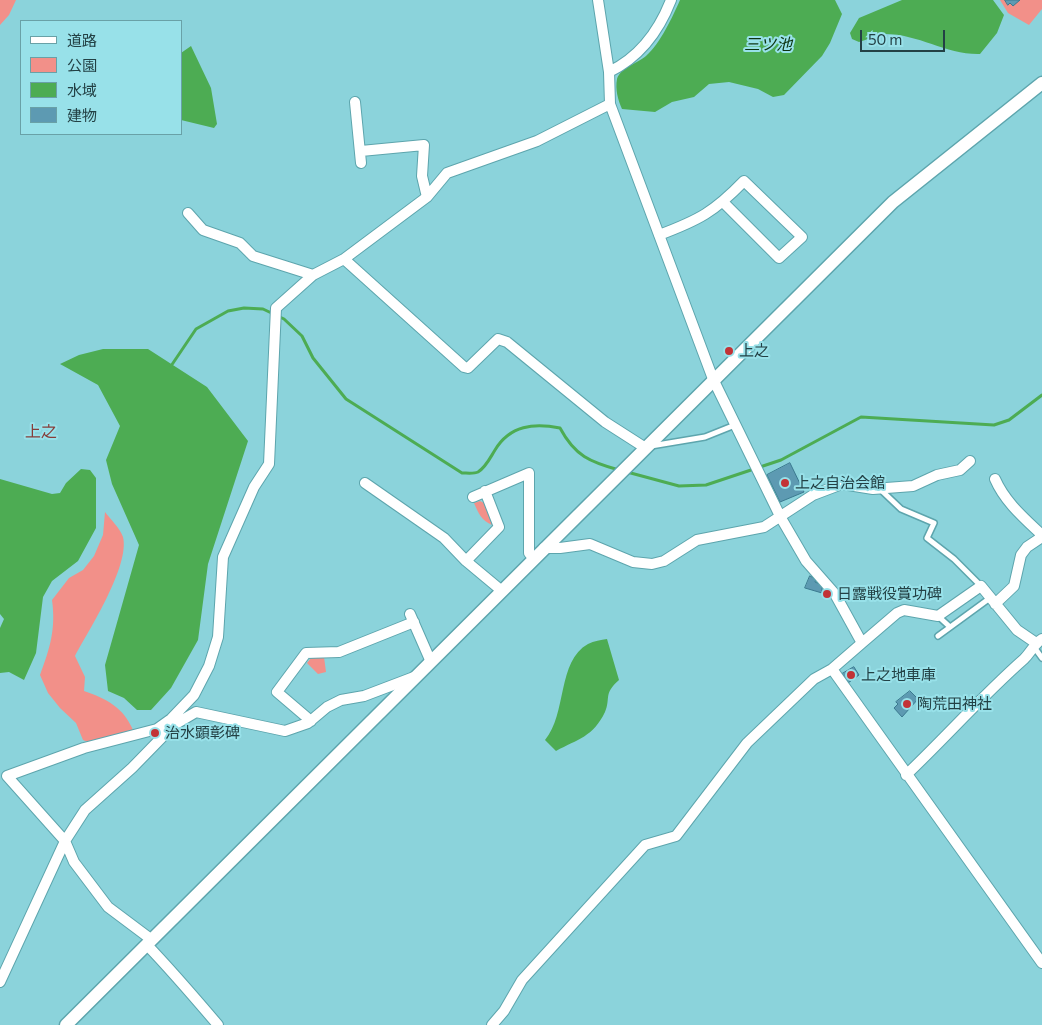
<!DOCTYPE html>
<html>
<head>
<meta charset="utf-8">
<style>
  body { margin:0 }
  #map { position:relative; width:1042px; height:1025px; overflow:hidden; background:#8bd3db; font-family:Commissioner,"Noto Sans JP",sans-serif }
  canvas { display:block }
  .legend { position:absolute; left:20px; top:20px; width:162px; height:115px; box-sizing:border-box; background:#98e1e9; border:1px solid #69a1a7; margin:0; padding:6px 9px; list-style:none; font-size:15px; color:#234145 }
  .legend li { display:flex; align-items:center; gap:10px; height:25px }
  .legend b { width:25px; border:1px solid #69a1a7 }
  .scale { position:absolute; left:860px; top:30px; width:85px; height:22px; box-sizing:border-box; border:2px solid #234145; border-top:0; padding-left:6px; font-size:15px; line-height:18px; white-space:nowrap; color:#234145; -webkit-text-stroke:4px #98e1e9; paint-order:stroke }
</style>
</head>
<body>
<div id="map">
<canvas width="1042" height="1025"></canvas>
<ul class="legend">
<li><b style="height:6px;background:#fff"></b>道路</li>
<li><b style="height:14px;background:#f29089"></b>公園</li>
<li><b style="height:14px;background:#4dac53"></b>水域</li>
<li><b style="height:14px;background:#5d9ab2"></b>建物</li>
</ul>
<div class="scale">50 m</div>
</div>
<script>
const context = document.querySelector('canvas').getContext('2d');
context.lineJoin = 'round';
function paint(path, color) { context.fillStyle = color; context.fill(path, 'evenodd'); }
function strokePath(path, color, width, dash) { context.strokeStyle = color; context.lineWidth = width; context.lineCap = dash ? 'butt' : 'round'; context.setLineDash(dash || []); context.stroke(path); }
function drawText(font, color, halo, rows, align = 'center') {
  context.font = font + ' Commissioner,"Noto Sans JP",sans-serif'; context.lineWidth = 4; context.setLineDash([]); context.textBaseline = 'middle'; context.strokeStyle = halo; context.fillStyle = color; for (const [text, x, y, turn = 0] of rows) {
    context.save(); context.translate(x, y); context.rotate((+turn || 0) * Math.PI / 180); context.textAlign = isNaN(turn) ? turn : align; if (halo) context.strokeText(text, 0, 0); context.fillText(text, 0, 0); context.restore();
  }
}
const green = new Path2D(`
  M0 0H16L9 15 0 25Z
  M1000 0H1042V9L1029 25 1008 13Z
  M480 501 484 503 492 525C481 520 479 514 474 503Z
  M105 512C111 520 120 528 123 537 130 566 89 630 75 656L85 677 84 691C107 699 123 707 133 730L88 742 83 740 76 723 60 708 48 693 40 675C50 648 56 629 52 600L69 578 83 570 94 556 103 535Z
  M324 657 326 672 318 674 307 663 311 658Z`);
const water = new Path2D(`
  M680 0H835L842 14 830 43 822 56 784 95 773 97 758 89 729 82 709 84 694 97 672 102 655 112 622 109C618 100 615 89 617 79 620 68 638 63 646 56 660 44 673 16 680 0Z
  M902 0H993L1004 15 997 33 980 54C947 55 919 34 885 34 877 34 867 40 859 42L852 39 850 33 859 18Z
  M191 46 211 88 217 124 214 128 181 120V53Z
  M103 349H148L207 387 248 441 208 564 198 640 171 688 151 710H137L124 698 108 691 105 665 139 545 112 484 106 460 120 426 98 385 60 364 79 355Z
  M81 469 90 470 96 478V528L78 561 52 581 43 597 36 653 24 680 9 672 0 673V628L4 619 0 614V479L52 494 60 493 66 483Z
  M607 639 619 680C603 694 611 698 605 712 593 737 578 739 556 751L545 740C567 714 557 661 588 644 594 641 601 640 607 639Z`);
const stream = new Path2D(`
  M171 366 196 329 228 311 244 308 263 309 284 319 302 336 313 358 346 399 462 473C467 473 474 474 478 472 486 467 490 458 495 450 510 425 534 423 560 428 575 456 590 462 619 470
  M627 472 679 486 706 485 781 460 861 417 994 425 1009 420 1042 395`);
const building = new Path2D(`
  M1005 0H1020L1013 6 1010 3 1008 5Z
  M790 463 804 492 780 502 767 475Z
  M810 576 816 579 815 582 822 585V593L805 588Z
  M854 667 859 675 848 683 842 674Z
  M910 691 918 699 902 717 894 708 898 704 896 702Z`);
const service = new Path2D(`
  M651 446 705 437 735 425
  M881 490 901 509 934 523 927 538 954 559 981 586
  M938 616 950 627
  M938 636 990 598
  M1034 647 1042 658`);
const minor = new Path2D(`
  M598 0 609 72 610 104 713 379 781 518 806 561 835 594 862 643 832 669 1042 963
  M609 72C640 57 659 31 671 0
  M355 102 361 163
  M361 151 424 145 422 176 427 197
  M188 213 203 230 240 243 253 256 313 275
  M659 235C699 220 714 212 744 181L802 237 779 258 723 202
  M344 259 464 367 468 368 498 339 507 342 605 422 644 447
  M995 479C1005 502 1024 518 1042 535
  M365 483 444 538 466 561 502 591
  M473 497 529 473V553L534 559
  M544 548H560L590 544 633 562 652 564 664 561 697 540 764 527 813 495 842 484 873 489 913 486 937 475 960 470 970 461
  M466 561 499 527 485 491
  M995 604 1014 586 1021 555 1027 547 1042 537
  M410 614 431 662
  M862 643 897 613 904 610 938 616 981 586 1017 630 1036 643
  M311 721 277 692 306 653 339 652 414 622
  M157 729 171 719 194 695 209 666 218 637 223 557 254 487 269 464 276 308 313 275 344 259 427 197 447 173 537 141 610 104
  M906 775C946 737 983 695 1024 659 1031 652 1034 644 1042 639
  M152 940 108 907 74 862 65 841 7 776 84 748 157 729 161 733
  M147 945C172 971 195 998 218 1025
  M0 982 65 841 85 810 132 768 174 725 196 712 285 731 308 723 327 707 341 700 364 696 414 677
  M492 1025 504 1011 522 980 645 845 676 836 747 743 814 679 832 669`);
const tertiary = new Path2D(`
  M66 1025 893 202 1042 83`);
const markers = [
  [729,351,5,"#c23336"],
  [785,483,5,"#c23336"],
  [827,594,5,"#c23336"],
  [851,675,5,"#c23336"],
  [907,704,5,"#c23336"],
  [155,733,5,"#c23336"]
];
const poiNames = [
  ["上之",739,351],
  ["上之自治会館",795,483],
  ["日露戦役賞功碑",837,594],
  ["上之地車庫",861,675],
  ["陶荒田神社",917,704],
  ["治水顕彰碑",165,733]
];
const waterNames = [
  ["三ツ池",768,45]
];
const neighbourhoodNames = [
  ["上之",41,432]
];
paint(green, '#f29089');
paint(water, '#4dac53');
strokePath(stream, '#4dac53', 3);
paint(building, '#5d9ab2');
strokePath(building, '#3b798f', 1);
strokePath(service, '#5da5ad', 8);
strokePath(minor, '#5da5ad', 12);
strokePath(tertiary, '#5da5ad', 15);
strokePath(service, '#fff', 5);
strokePath(minor, '#fff', 10);
strokePath(tertiary, '#fff', 12);
for (const [x, y, r, color] of markers) { const dot = new Path2D(); dot.arc(x, y, r, 0, 2 * Math.PI); context.fillStyle = color; context.fill(dot); strokePath(dot, '#98e1e9', 2); }
drawText('15px', '#234145', '#98e1e9', poiNames, 'left');
drawText('italic 16px', '#0c3310', '#98e1e9', waterNames);
drawText('16px', '#863e3a', '#98e1e9', neighbourhoodNames);
</script>
</body>
</html>
